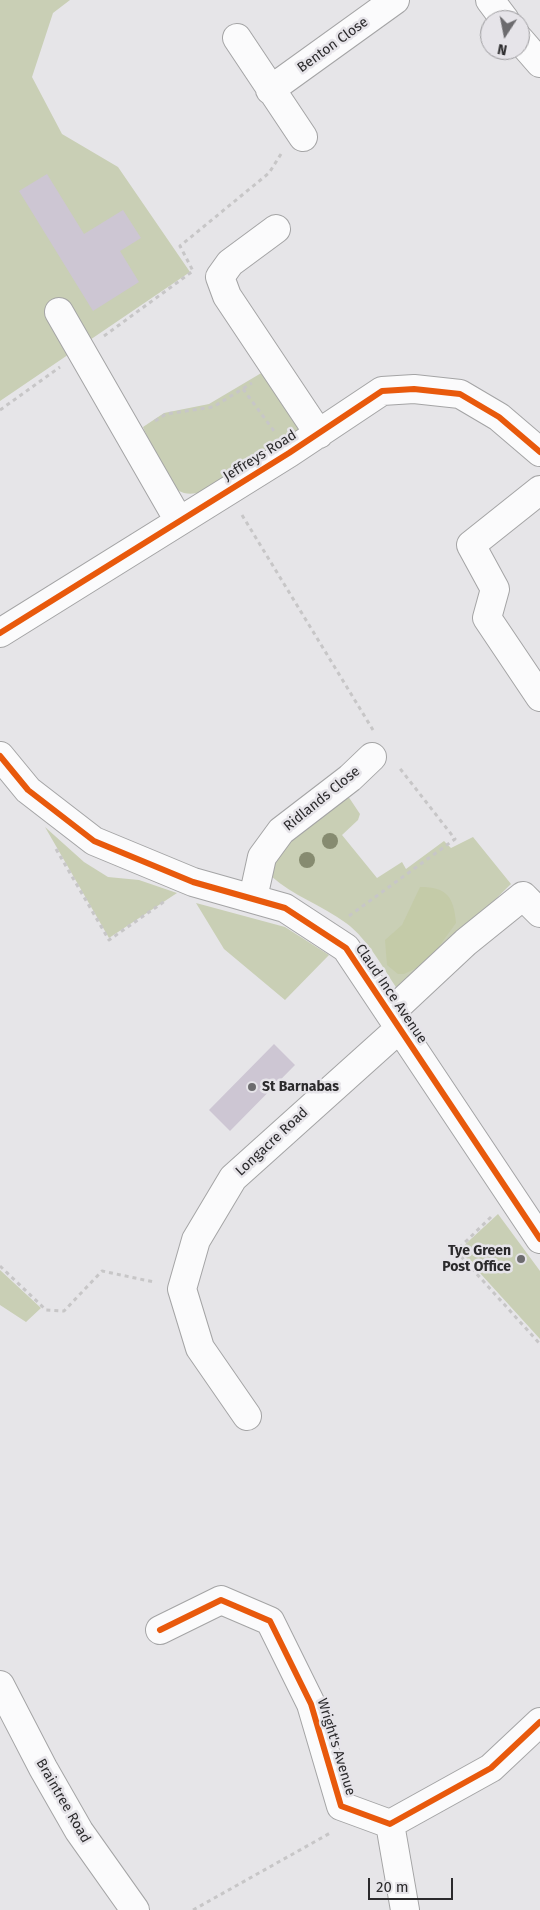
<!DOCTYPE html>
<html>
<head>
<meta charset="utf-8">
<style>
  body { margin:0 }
  #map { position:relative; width:540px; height:1910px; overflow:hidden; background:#e6e5e8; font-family:"Fira Sans",sans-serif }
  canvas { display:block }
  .north { position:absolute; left:480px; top:10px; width:50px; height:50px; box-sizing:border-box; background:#e6e4e9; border:1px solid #9b9a9d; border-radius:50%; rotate:191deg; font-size:14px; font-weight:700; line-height:20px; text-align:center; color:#2b2a2c }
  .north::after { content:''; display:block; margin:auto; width:18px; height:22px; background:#6c6b6e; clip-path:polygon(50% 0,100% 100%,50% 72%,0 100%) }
  .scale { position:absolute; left:368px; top:1878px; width:85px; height:22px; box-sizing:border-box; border:2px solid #2b2a2c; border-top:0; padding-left:6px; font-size:15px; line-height:18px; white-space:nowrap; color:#2b2a2c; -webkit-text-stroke:4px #e6e4e9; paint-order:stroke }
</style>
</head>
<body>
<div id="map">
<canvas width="540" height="1910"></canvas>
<div class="north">N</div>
<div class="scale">20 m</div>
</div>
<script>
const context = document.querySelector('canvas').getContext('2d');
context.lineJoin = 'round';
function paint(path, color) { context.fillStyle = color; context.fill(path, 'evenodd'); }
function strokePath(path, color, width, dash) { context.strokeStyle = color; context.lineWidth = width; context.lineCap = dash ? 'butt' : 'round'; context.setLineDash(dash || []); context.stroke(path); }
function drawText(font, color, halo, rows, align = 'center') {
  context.font = font + ' "Fira Sans",sans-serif'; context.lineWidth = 5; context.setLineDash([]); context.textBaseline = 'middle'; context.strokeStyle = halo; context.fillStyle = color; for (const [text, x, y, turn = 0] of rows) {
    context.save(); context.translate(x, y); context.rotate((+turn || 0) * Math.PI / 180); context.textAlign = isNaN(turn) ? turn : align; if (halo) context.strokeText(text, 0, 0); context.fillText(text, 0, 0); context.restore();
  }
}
const green = new Path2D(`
  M0 0H70L53 13 32 77 62 134 118 167 190 272 0 401Z
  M263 372 300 429 211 490C203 492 193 495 184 493 164 487 151 445 143 427L164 413 209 404Z
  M348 796 360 814 358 820 342 835 377 878 402 862 406 869 444 841 451 848 473 837 511 884 400 993C384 970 369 940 346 923 322 905 293 896 271 876L272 857 283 839Z
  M45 827 84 862 108 877 139 880 177 893 109 938Z
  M196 903 285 927 329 955 285 1000 224 949Z
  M498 1214 540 1271V1339L459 1250Z
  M0 1270 41 1308 26 1322 0 1305Z`);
const forest = new Path2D(`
  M420 887C447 887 454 897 456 923L427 963 404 974H398L387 965 385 940 402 925Z`);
const building = new Path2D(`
  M47 174 84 234 123 210 141 238 120 251 139 282 93 311 19 191Z
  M274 1044 295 1065 230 1131 209 1110Z`);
const path = new Path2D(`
  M104 336 193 271 180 246 269 173 281 154
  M243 389 274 431
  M0 410 60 367
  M155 421 166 414 213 407 252 383
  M242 515 373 730
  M56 849 109 940 165 901
  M349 916 455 839 398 766
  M491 1217 456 1251 540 1344
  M0 1266 46 1310 64 1311 102 1271 154 1282
  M193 1910 332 1832`);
const minor = new Path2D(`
  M490 0 505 20
  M237 38 303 137
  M520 40 540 63
  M270 90 395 0
  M276 229 230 263 220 277 227 296 319 434
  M59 312 179 521
  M540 490 471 545 495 589 487 618 540 697
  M0 633 289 453 382 391 414 389 460 394 499 417 540 452
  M0 756 28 790 94 841 193 882 285 908 346 948 540 1239
  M253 898 262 857 281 831 350 778 372 757
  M390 1013 466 942 523 896 540 913
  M247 1416 200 1348 182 1289 196 1240 233 1178 400 1028
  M160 1630 221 1600 270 1621 311 1704 341 1806 390 1824 491 1768 540 1722
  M390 1824 405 1910`);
const major = new Path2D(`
  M0 1685 43 1768 79 1831 135 1910`);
const cycleway = new Path2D(`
  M0 633 289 453 382 391 414 389 460 394 499 417 540 452
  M0 756 28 790 94 841 193 882 285 908 346 948 540 1239
  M160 1630 221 1600 270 1621 311 1704 341 1806 390 1824 491 1768 540 1722`);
const trees = [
  [330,841],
  [307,860]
];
const markers = [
  [252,1087,5,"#6c6b6e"],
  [521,1259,5,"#6c6b6e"]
];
const streetNames = [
  ["Benton Close",333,45,-36],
  ["Jeffreys Road",260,456,-32],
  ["Ridlands Close",322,799,-39],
  ["Claud Ince Avenue",391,994,56],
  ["Longacre Road",272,1142,-43],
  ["Wright's Avenue",336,1747,73],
  ["Braintree Road",63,1801,60]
];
const poiNames = [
  ["St Barnabas",262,1087],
  ["Tye Green",511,1251,"right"],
  ["Post Office",511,1267,"right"]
];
paint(green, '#c9cfb5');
paint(forest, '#c4cba8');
paint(building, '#cdc6d3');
strokePath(minor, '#a4a4a5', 30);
strokePath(major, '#a4a4a5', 30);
strokePath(path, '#c7c6c7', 3, [4, 4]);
strokePath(minor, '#fbfbfc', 28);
strokePath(major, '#fbfbfc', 28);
strokePath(cycleway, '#e8590c', 6);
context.fillStyle = '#868b70';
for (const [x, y] of trees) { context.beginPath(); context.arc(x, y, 8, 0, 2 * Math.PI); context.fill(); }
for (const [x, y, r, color] of markers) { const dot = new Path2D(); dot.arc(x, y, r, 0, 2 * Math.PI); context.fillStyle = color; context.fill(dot); strokePath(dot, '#e6e4e9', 2); }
drawText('14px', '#2b2a2c', '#e6e4e9', streetNames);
drawText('bold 14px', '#2b2a2c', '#e6e4e9', poiNames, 'left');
</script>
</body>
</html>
